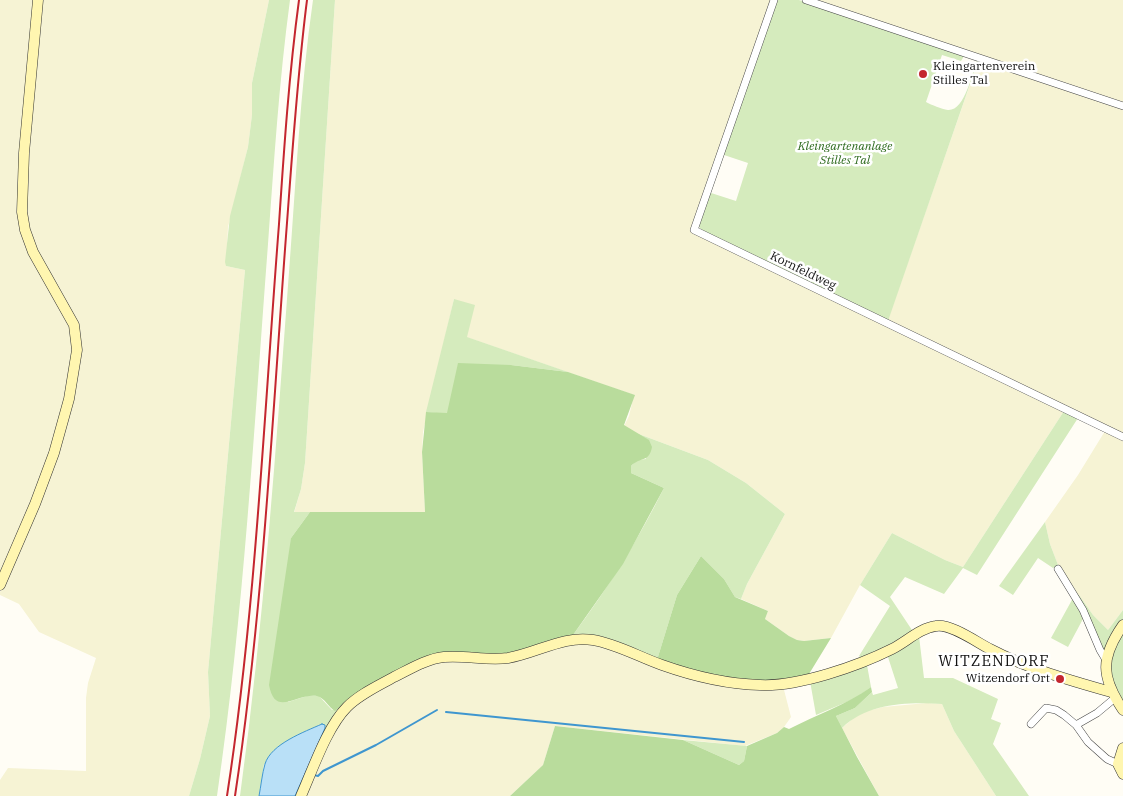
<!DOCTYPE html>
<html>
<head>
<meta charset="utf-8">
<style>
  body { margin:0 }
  canvas { display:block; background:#fffdf5 }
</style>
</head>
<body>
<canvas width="1123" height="796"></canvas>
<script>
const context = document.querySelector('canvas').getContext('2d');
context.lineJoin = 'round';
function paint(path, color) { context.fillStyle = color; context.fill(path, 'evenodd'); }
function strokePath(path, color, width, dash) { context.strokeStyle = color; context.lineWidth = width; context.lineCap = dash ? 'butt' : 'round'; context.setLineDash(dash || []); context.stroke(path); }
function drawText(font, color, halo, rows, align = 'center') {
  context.font = font + ' "IBM Plex Serif",serif'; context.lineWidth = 5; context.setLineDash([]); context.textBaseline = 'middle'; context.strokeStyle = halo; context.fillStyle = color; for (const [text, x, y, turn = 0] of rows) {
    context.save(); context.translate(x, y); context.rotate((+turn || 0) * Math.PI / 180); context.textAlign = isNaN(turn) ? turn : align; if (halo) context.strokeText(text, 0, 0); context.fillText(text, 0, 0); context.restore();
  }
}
const farmland = new Path2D(`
  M0 0H35L20 212 73 333 72 371 46 467 0 578Z
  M40 0H269L252 83V115L248 147 228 227 226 266 245 270 208 672 210 716 200 759 189 796H0V780L8 768 86 771V698L88 683 96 658 39 632 19 604 0 595V592L33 517 80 351 30 236 24 202Z
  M335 0H771L691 231 886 325 980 56 812 0H1123V610L1108 630 1093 615 1079 595 1075 593 1058 565 1050 544 1045 522 1078 475 1105 431 1064 411 963 567 945 560 892 533 860 585 831 638 804 641 797 640 789 636 765 619 768 611 741 599 747 584 785 514 746 483 708 460 636 433 624 426 629 416 634 395 466 337 454 299 423 432 422 452 425 512 294 513 301 489 305 463Z
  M578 642 783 686 791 717 784 727 777 733 745 746 555 726 543 765 510 796H305L334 730 356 703 428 663Z
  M927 703 942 704 954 731 996 796H879L842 728 857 715 867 711 883 707Z`);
const green = new Path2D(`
  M269 0H290C279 81 274 163 268 244 254 428 244 613 217 796H189L200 759 210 716 208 672 245 270 226 266 225 262 230 216 248 147 252 115V83Z
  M313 0H335L305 463 301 489 294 512H310L291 538 288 702 307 696H319L332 710 338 709 329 725 297 796H295L305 774 264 764 259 796H240C264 622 276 447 289 272 296 182 300 90 313 0Z
  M777 0H799L964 56 961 61 942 55 926 102C932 105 941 109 948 110 965 111 972 73 977 60L978 61 888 321 702 232 698 224 708 192 736 201 748 163 724 155 713 186 712 185Z
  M454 299 475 305 467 337 568 372 511 365 447 414 426 412Z
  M1064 411 1078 418 977 575 963 568 944 594 905 577 890 597 914 633 896 643 861 658 859 656 890 606 860 585 892 533 945 560 963 567Z
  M636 433 708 460 746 483 785 514 747 584 741 599 735 597 724 579 701 556 677 595 657 660 573 635C608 588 638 540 664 488L631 473V466L637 460 646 459 648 440Z
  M1045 522 1050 544 1058 565 1053 568 1038 558 1013 595 999 586Z
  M1075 593 1079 595 1093 615 1108 630 1123 610V619L1114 632 1105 651 1101 649Z
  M1073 598 1084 617 1068 647 1051 638Z
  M1123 631V705C1104 677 1106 659 1123 631Z
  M919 636 924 678H953L998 699 991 719 1001 723 993 744 1029 796H996L954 731 942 704C907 702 868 703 842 728L836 716 855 708 872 692 873 695 898 688 887 654Z
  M867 665 871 687 856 698 816 715 810 681Z
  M683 740 747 746 744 761 739 765Z`);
const forest = new Path2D(`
  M458 363 511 365 568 372 635 395 624 425 649 440 652 447C649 463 641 456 631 466V473L664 488 623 564 573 635 506 655 450 653 352 697 335 711C328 707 325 698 317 696 296 693 275 718 269 685L291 538 310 512H425L422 452 426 412 447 413Z
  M701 556 724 579 735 597 768 611 765 619 789 636 797 640 804 641 831 638 809 674C789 679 769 683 748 681 717 678 687 669 657 660L677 595Z
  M871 687 872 692 855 708 836 716 857 757 879 796H510L543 765 555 726 683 740 739 765 744 761 747 746 777 733 784 727 789 729C816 715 846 705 871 687Z`);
const water = new Path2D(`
  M322 724 325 725V728L295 796H259C261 786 262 774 265 764 271 744 304 732 322 724Z`);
const stream = new Path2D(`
  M446 712 744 742
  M314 775 318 776 323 771 376 745 437 710`);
const street = new Path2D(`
  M774 0 694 230 1123 437
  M806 0 1123 106
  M1058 569 1083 610 1100 650 1106 660
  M1031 724 1046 708 1056 710 1064 715 1076 725 1088 742 1107 759 1118 764
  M1076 725 1097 713 1115 698`);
const secondary = new Path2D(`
  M0 585 35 504 54 453 69 399 77 350 74 325 33 252 25 230 22 212 24 153 38 0
  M1123 625C1100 658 1101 677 1123 710
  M1123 748 1118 764 1123 774
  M301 796C313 769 327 727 347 707 360 694 378 686 394 677 410 669 426 659 444 657 466 655 487 661 508 658 537 653 564 635 593 640 617 644 639 657 662 665 693 676 727 684 760 685 798 687 858 666 892 649 906 642 920 628 936 626 950 623 978 643 990 649 1026 668 1072 681 1111 692`);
const rail = new Path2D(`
  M227 796C256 607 264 415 279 224 284 149 289 74 299 0
  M235 796C263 611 272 423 286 236 292 157 297 78 307 0`);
const markers = [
  [923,74,5,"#c4262e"],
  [1060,679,5,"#c4262e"]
];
const poiNames = [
  ["Kleingartenverein",933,67],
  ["Stilles Tal",933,81],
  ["Witzendorf Ort",1050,679,"right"]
];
const parkNames = [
  ["Kleingartenanlage",845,147],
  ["Stilles Tal",845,161]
];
const streetNames = [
  ["Kornfeldweg",803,271,26]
];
const quarterNames = [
  ["WITZENDORF",994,662]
];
paint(farmland, '#f6f3d4');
paint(green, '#d5ebbd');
paint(forest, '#b9dc9c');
paint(water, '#b9e0f7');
strokePath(water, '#3f96cf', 1);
strokePath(stream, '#3f96cf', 2);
strokePath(street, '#444', 8);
strokePath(secondary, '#333', 11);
strokePath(street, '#fff', 7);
strokePath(secondary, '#fff6b0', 10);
strokePath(rail, '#c4262e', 2);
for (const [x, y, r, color] of markers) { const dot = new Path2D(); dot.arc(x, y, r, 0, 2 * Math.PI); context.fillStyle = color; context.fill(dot); strokePath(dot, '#fff', 2); }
drawText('12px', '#111', '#fff', poiNames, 'left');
drawText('italic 12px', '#2f6b1f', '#fff', parkNames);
drawText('12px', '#111', '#fff', streetNames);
context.letterSpacing = '1px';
drawText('15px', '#111', '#fff', quarterNames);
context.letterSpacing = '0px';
</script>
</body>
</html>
